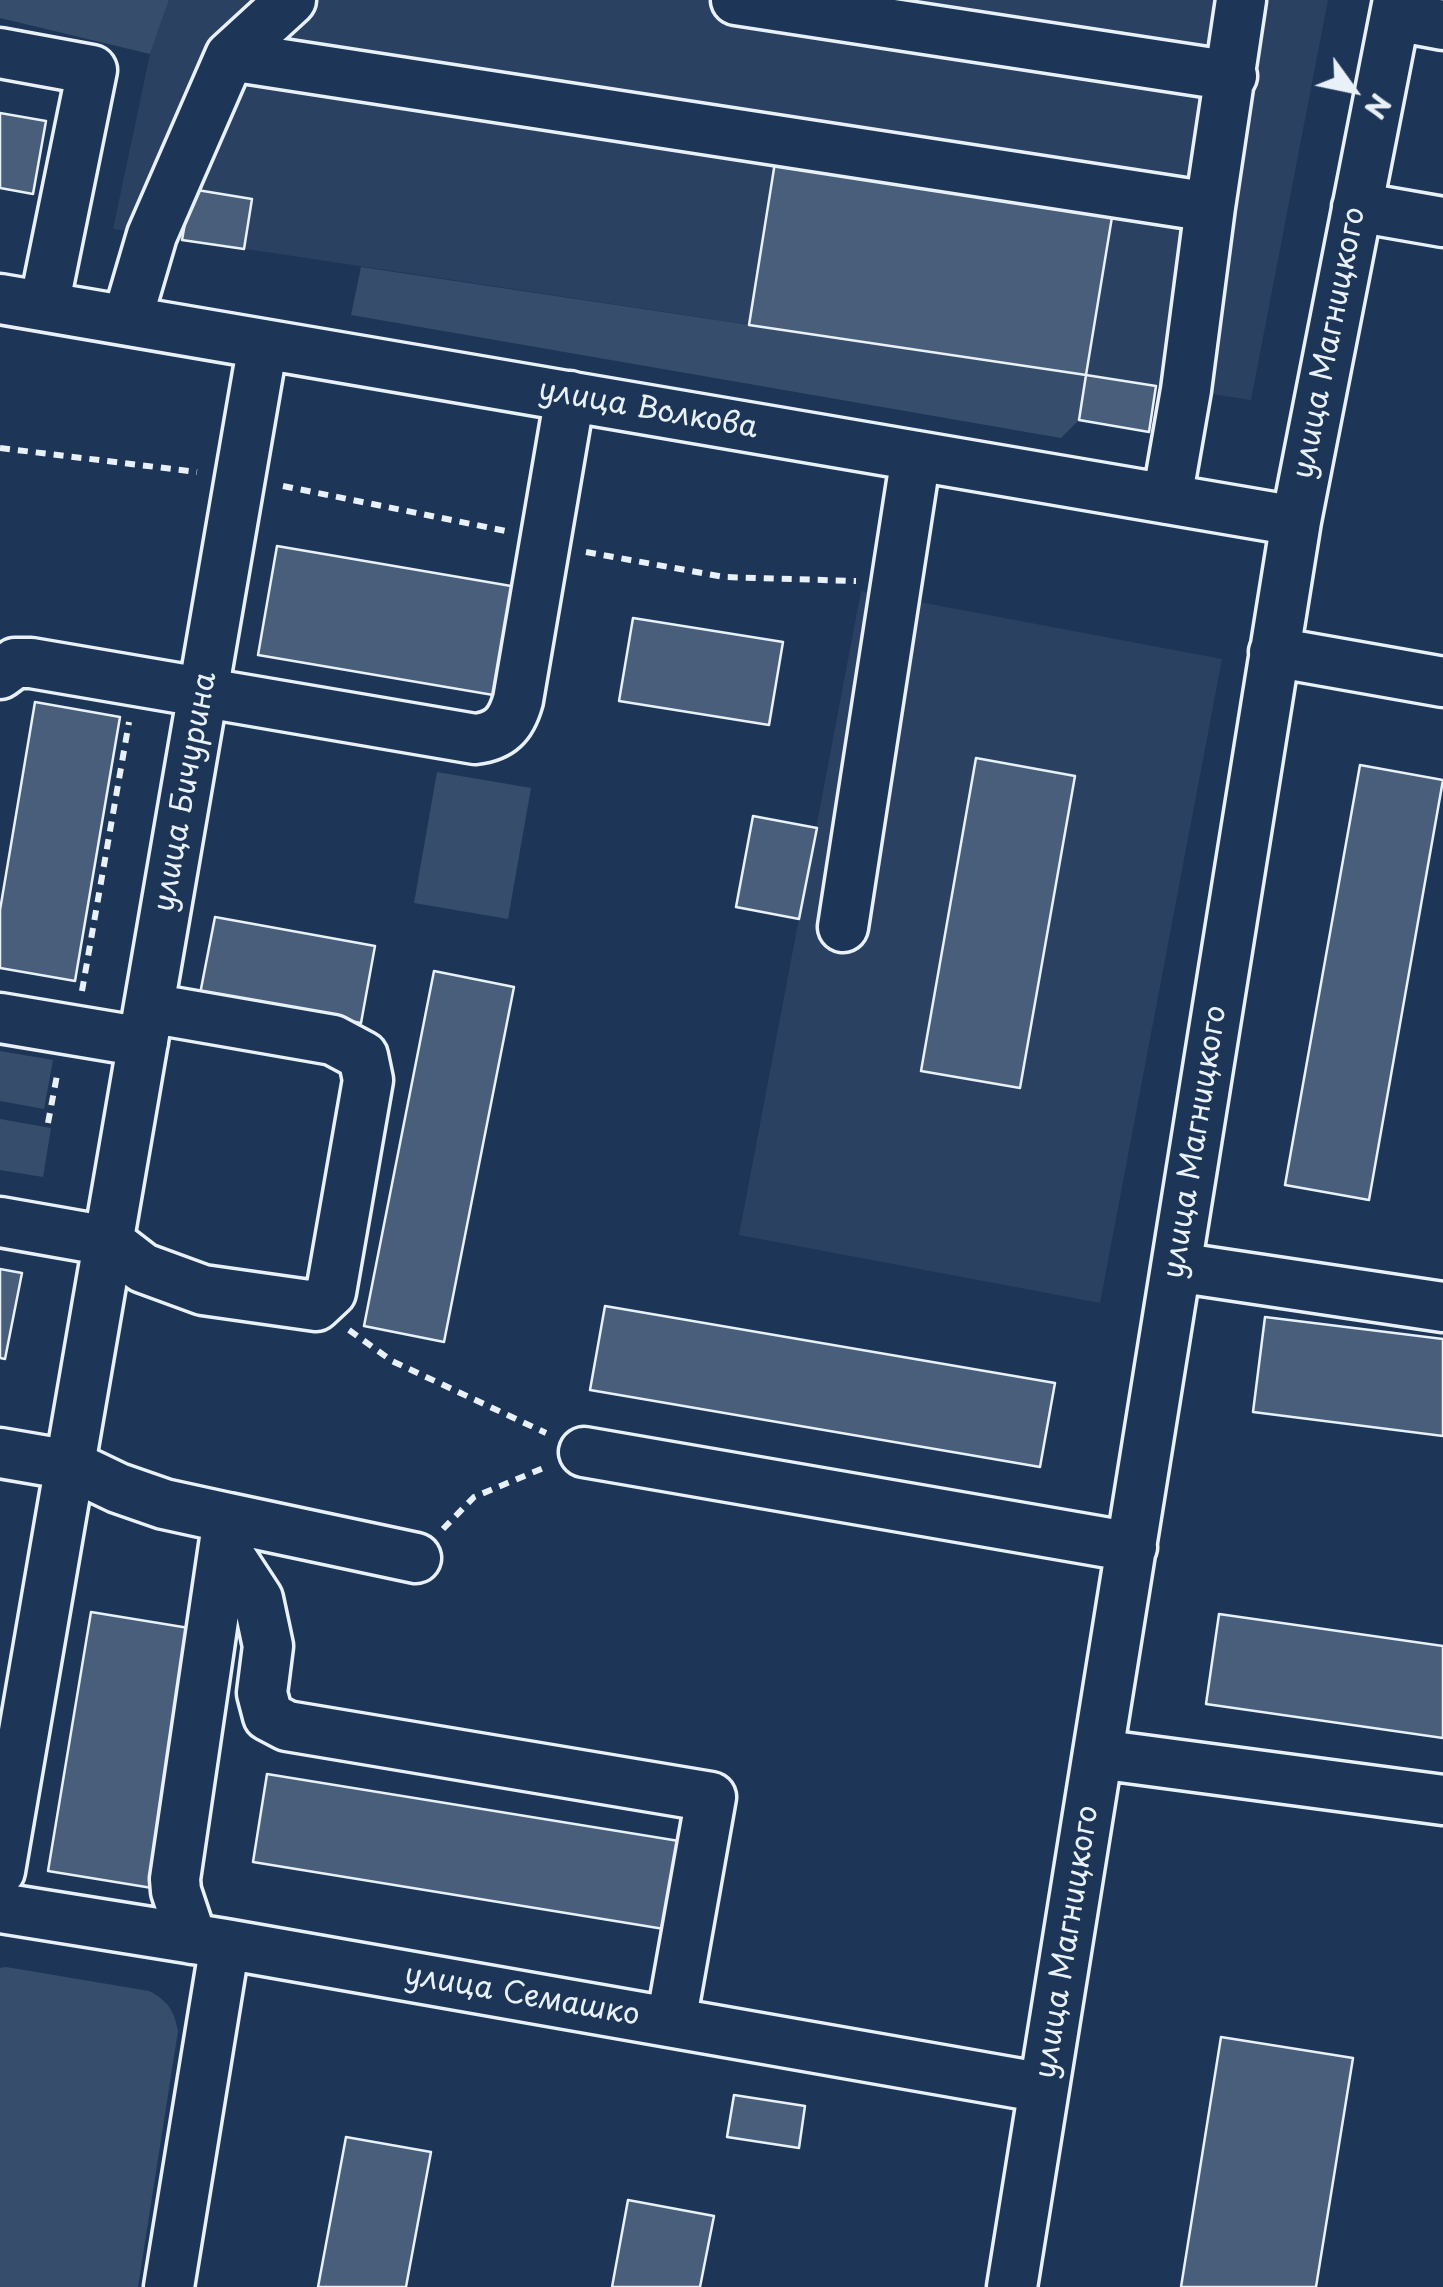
<!DOCTYPE html>
<html>
<head>
<meta charset="utf-8">
<style>
  body { margin:0 }
  #map { position:relative; width:1443px; height:2287px; overflow:hidden; background:#1d3557; font-family:"Playpen Sans",sans-serif }
  canvas { display:block }
  .north { position:absolute; left:1303px; top:40px; width:100px; height:100px; -webkit-text-stroke:8px #1d3557; paint-order:stroke; rotate:123deg; font-size:28px; font-weight:700; line-height:40px; text-align:center; color:#e8f1f8 }
  .north::after { content:''; display:block; margin:auto; width:35px; height:45px; background:#e8f1f8; clip-path:polygon(50% 0,100% 100%,50% 72%,0 100%) }
</style>
</head>
<body>
<div id="map">
<canvas width="1443" height="2287"></canvas>
<div class="north">N</div>
</div>
<script>
const context = document.querySelector('canvas').getContext('2d');
context.lineJoin = 'round';
function paint(path, color) { context.fillStyle = color; context.fill(path, 'evenodd'); }
function strokePath(path, color, width, dash) { context.strokeStyle = color; context.lineWidth = width; context.lineCap = dash ? 'butt' : 'round'; context.setLineDash(dash || []); context.stroke(path); }
function drawText(font, color, halo, rows, align = 'center') {
  context.font = font + ' "Playpen Sans",sans-serif'; context.lineWidth = 9; context.setLineDash([]); context.textBaseline = 'middle'; context.strokeStyle = halo; context.fillStyle = color; for (const [text, x, y, turn = 0] of rows) {
    context.save(); context.translate(x, y); context.rotate((+turn || 0) * Math.PI / 180); context.textAlign = isNaN(turn) ? turn : align; if (halo) context.strokeText(text, 0, 0); context.fillText(text, 0, 0); context.restore();
  }
}
const built = new Path2D(`
  M169 0H1328L1251 400 113 229 150 54Z
  M861 591 1222 659 1100 1303 739 1235Z`);
const green = new Path2D(`
  M0 0H169L150 54 0 18Z
  M361 267 1086 375 1079 420 1061 438 351 315Z
  M437 772 531 788 508 919 414 903Z
  M0 1051 53 1060 44 1109 0 1101Z
  M0 1119 51 1128 43 1177 0 1170Z
  M6 1967 149 1991C168 2001 174 2010 178 2031L138 2287H0V1968Z`);
const building = new Path2D(`
  M0 113 46 121 33 194 0 188Z
  M776 156 1113 211 1086 375 749 325Z
  M191 189 252 199 244 249 182 240Z
  M1086 375 1156 386 1149 432 1079 420Z
  M277 546 517 587 499 696 258 655Z
  M633 618 783 642 769 725 619 701Z
  M35 702 120 717 75 981 0 968V910Z
  M976 758 1075 776 1020 1088 921 1071Z
  M1360 765 1443 780 1369 1200 1285 1185Z
  M753 816 817 828 799 919 736 907Z
  M215 917 375 946 361 1023 200 994Z
  M434 971 514 987 444 1342 364 1326Z
  M0 1269 22 1273 5 1359 0 1358Z
  M605 1306 1055 1383 1040 1467 590 1390Z
  M1265 1317 1443 1339V1436L1253 1412Z
  M91 1612 195 1629 152 1888 48 1871Z
  M1219 1614 1443 1646V1738L1206 1704Z
  M267 1774 679 1841 664 1929 253 1862Z
  M1221 2037 1353 2058 1316 2287H1181Z
  M734 2095 805 2106 799 2148 727 2137Z
  M346 2137 431 2152 406 2287H318Z
  M628 2200 714 2216 700 2287H612Z`);
const path = new Path2D(`
  M0 448 197 472
  M283 486 506 531
  M586 552 724 577 856 581
  M82 991 129 722
  M48 1123 58 1070
  M349 1330 392 1361 546 1433
  M443 1529 474 1497 546 1467`);
const minor = new Path2D(`
  M736 0 1232 76
  M1395 16 1443 25
  M0 53 92 70 44 306
  M230 56 291 0
  M1210 207 1241 0
  M1357 207 1443 222
  M0 299 1296 521
  M127 320 152 235 230 56 1210 207 1186 390 1167 499
  M1274 652 1443 682
  M0 674 15 663H31L475 739C500 736 511 725 518 700L570 396
  M843 927 916 456
  M0 1018 143 1042
  M0 1222 108 1241 143 1268 203 1290 316 1306 331 1292 368 1080 363 1056 333 1040 149 1008
  M1176 1267 1443 1307
  M584 1452 1132 1547
  M0 1453 70 1465 118 1488 164 1504 228 1518 175 1879 176 1891 192 1939
  M228 1518 416 1558
  M224 1547 258 1599 268 1646 262 1693 268 1716 287 1726 711 1797 671 2022
  M1098 1754 1443 1800
  M0 1871 263 344
  M0 1908 225 1944 1044 2088
  M169 2287 225 1944
  M1012 2287 1296 521 1398 0`);
const streetNames = [
  ["улица Магницкого",1330,343,-79],
  ["улица Волкова",648,410,10],
  ["улица Бичурина",186,792,-80],
  ["улица Магницкого",1196,1142,-81],
  ["улица Магницкого",1068,1942,-81],
  ["улица Семашко",522,1996,10]
];
paint(built, '#2a4162');
paint(green, '#374d6c');
paint(building, '#495e7a');
strokePath(building, '#e8f1f8', 2.5);
strokePath(minor, '#e8f1f8', 55);
strokePath(path, '#e8f1f8', 6, [10, 8]);
strokePath(minor, '#1d3557', 48);
drawText('30px', '#e8f1f8', '#1d3557', streetNames);
</script>
</body>
</html>
